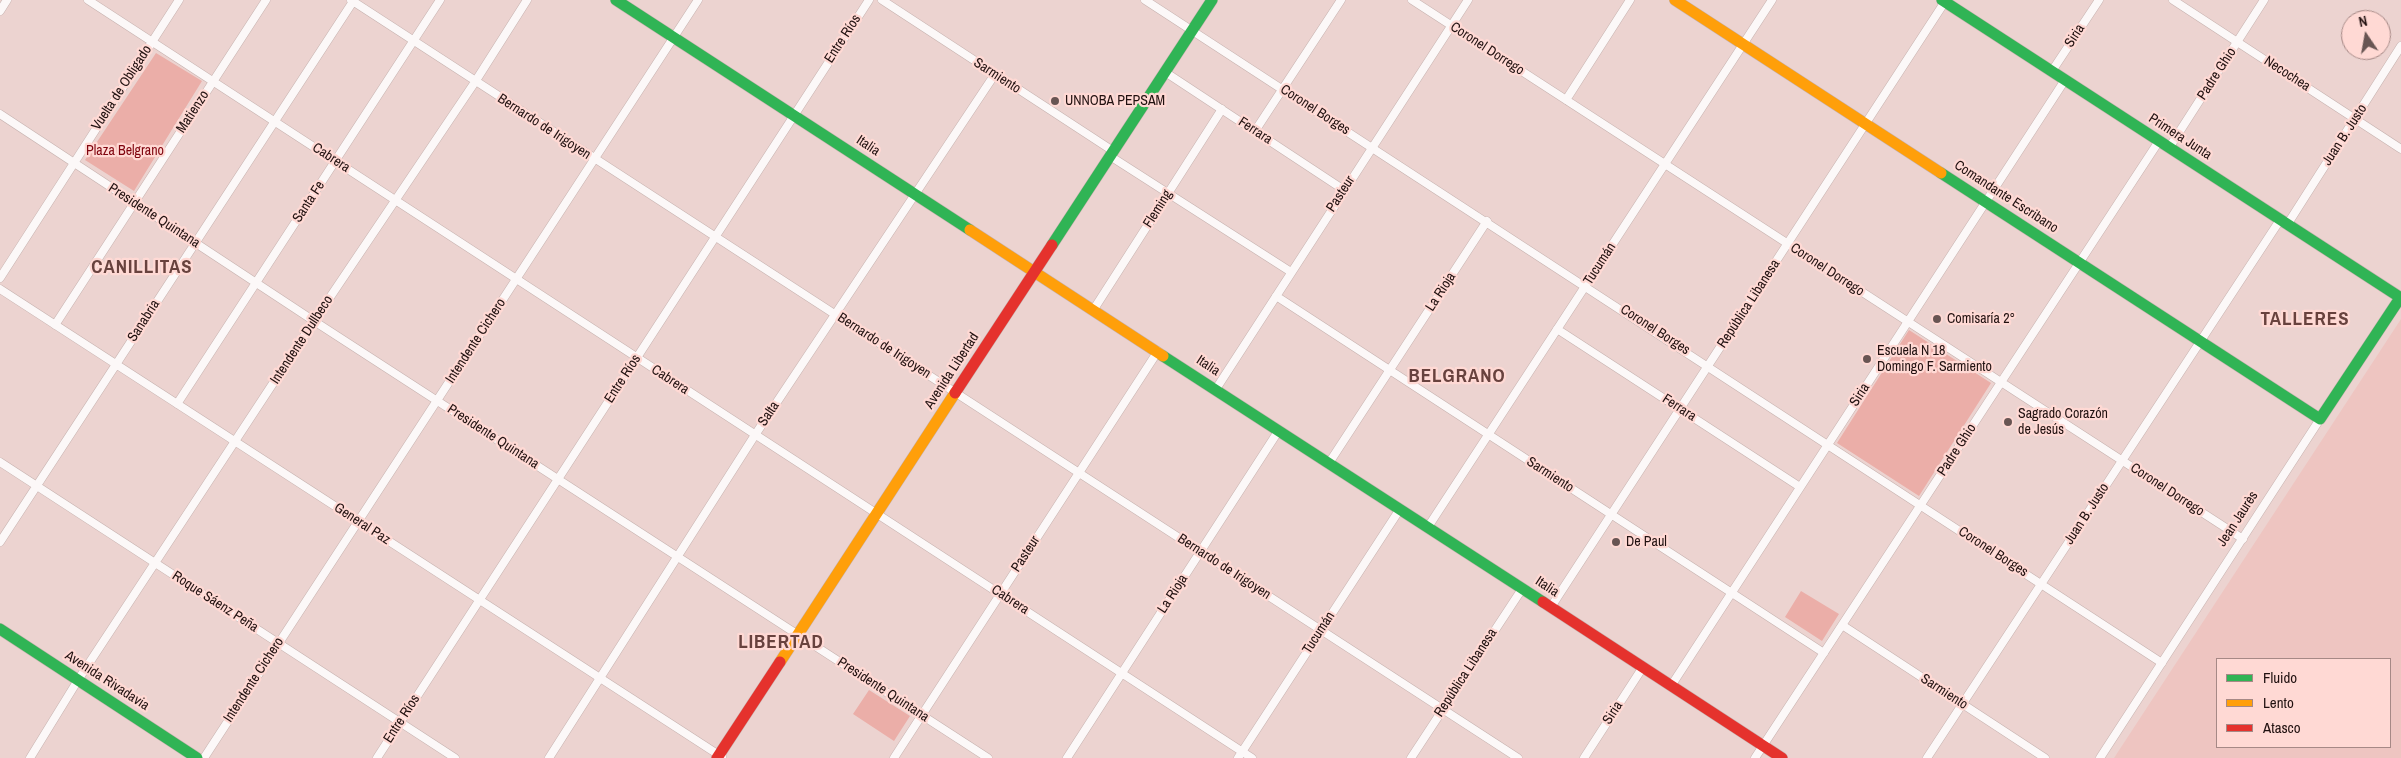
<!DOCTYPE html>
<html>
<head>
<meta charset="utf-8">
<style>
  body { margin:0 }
  #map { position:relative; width:2401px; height:758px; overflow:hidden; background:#ecd3d0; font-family:"Archivo Narrow",sans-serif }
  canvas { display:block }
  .legend { position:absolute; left:2216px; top:658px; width:175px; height:90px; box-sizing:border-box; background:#ffd9d4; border:1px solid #a68986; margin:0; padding:6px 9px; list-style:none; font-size:15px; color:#211110 }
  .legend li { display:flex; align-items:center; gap:10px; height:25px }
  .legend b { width:25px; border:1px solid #a68986 }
  .north { position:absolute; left:2341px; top:10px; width:50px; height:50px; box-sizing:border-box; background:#ffd9d4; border:1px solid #a68986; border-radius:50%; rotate:348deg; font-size:14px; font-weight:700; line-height:20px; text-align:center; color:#211110 }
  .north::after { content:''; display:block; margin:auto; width:18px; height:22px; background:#685553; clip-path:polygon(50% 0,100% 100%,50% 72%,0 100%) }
</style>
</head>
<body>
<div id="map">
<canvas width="2401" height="758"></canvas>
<ul class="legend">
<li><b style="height:6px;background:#30b455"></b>Fluido</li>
<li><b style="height:6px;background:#ff9f0a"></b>Lento</li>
<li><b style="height:6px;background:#e5322d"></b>Atasco</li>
</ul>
<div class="north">N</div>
</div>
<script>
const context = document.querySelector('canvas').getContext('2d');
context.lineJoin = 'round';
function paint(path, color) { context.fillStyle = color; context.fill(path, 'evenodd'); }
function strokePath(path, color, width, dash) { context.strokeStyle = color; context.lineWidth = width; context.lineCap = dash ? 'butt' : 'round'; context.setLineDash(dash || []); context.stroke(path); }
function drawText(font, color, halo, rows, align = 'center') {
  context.font = font + ' "Archivo Narrow",sans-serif'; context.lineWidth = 4.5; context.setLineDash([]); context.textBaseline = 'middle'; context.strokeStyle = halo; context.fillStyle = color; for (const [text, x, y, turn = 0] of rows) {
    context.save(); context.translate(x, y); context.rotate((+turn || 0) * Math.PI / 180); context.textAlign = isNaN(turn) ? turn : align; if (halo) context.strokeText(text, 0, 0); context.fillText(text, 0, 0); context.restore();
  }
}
const built = new Path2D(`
  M2401 319V758H2114ZM2217 659H2390V747H2217Z`);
const green = new Path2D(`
  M156 53 202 81 134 191 85 160Z
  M1909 330 1991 383 1919 496 1837 443Z
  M1801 591 1839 614 1822 641 1785 617Z
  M869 690 910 716 894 741 853 714Z`);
const street = new Path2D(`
  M88 0 1252 758
  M351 0 1518 758
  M882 0 1113 151
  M1145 0 2162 663
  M1412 0 2243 539
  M2173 0 2401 149
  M0 11 7 0
  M2052 71 2099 0
  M1165 72 1344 190
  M1566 100 1630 0
  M0 114 314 321 988 758
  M1255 131 1341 0
  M2169 148 2264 0
  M1110 156 1291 272
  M2287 225 2401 46
  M0 278 179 0
  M0 289 722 757
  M1276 296 1824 653
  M1094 309 1222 109
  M55 325 266 0
  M1557 329 1800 487
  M1216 389 1468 0
  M177 404 440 0
  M0 462 455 758
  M1329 463 1487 221
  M1428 527 1772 0
  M0 542 354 0
  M1551 607 1946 0
  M1842 625 2045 758
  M1671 686 2065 80
  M30 758 78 680 314 321 475 82 527 0
  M204 758 698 0
  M377 758 869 0
  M549 758 755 435 995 74
  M894 758 1158 351
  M1067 758 1279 430
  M1238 758 1400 509
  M1411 758 1522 589
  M1584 758 1643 667
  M1755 758 2159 141
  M1927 758 2280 220
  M2100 758 2320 419`);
const fast = new Path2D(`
  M616 0 970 230
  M1942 0 2401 298
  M1941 173 2320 419 2400 298
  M1052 245 1212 0
  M1163 356 1543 602
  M0 629 197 758`);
const slow = new Path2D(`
  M1675 0 1941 173
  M970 230 1163 356
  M780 662 955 393`);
const jam = new Path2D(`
  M955 393 1052 245
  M1543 602 1782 758
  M717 758 780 662`);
const markers = [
  [1055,101,5,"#685553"],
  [1937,319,5,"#685553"],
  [1867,359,5,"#685553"],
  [2008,422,5,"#685553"],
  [1616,542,5,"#685553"]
];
const streetNames = [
  ["Siria",2075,36,-57],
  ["Entre Ríos",843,39,-57],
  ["Coronel Dorrego",1487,49,33],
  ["Padre Ghio",2217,74,-57],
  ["Necochea",2287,74,33],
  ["Sarmiento",997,76,33],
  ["Vuelta de Obligado",122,88,-57],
  ["Coronel Borges",1315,110,33],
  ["Matienzo",193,112,-57],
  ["Bernardo de Irigoyen",544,127,33],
  ["Ferrara",1255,131,33],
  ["Juan B. Justo",2345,135,-57],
  ["Primera Junta",2180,137,33],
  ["Italia",868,146,33],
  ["Cabrera",331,158,33],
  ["Pasteur",1341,194,-57],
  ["Comandante Escribano",2006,197,33],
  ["Santa Fe",309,202,-57],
  ["Fleming",1158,209,-58],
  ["Presidente Quintana",154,216,33],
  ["Tucumán",1600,264,-57],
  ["Coronel Dorrego",1827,270,33],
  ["La Rioja",1441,292,-57],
  ["República Libanesa",1749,304,-57],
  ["Sanabria",144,321,-57],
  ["Coronel Borges",1655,330,33],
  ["Intendente Dullbeco",302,340,-57],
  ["Intendente Cichero",476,341,-57],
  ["Bernardo de Irigoyen",884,346,33],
  ["Italia",1208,366,33],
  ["Avenida Libertad",952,371,-57],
  ["Entre Ríos",623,379,-57],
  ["Cabrera",670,380,33],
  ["Siria",1860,395,-57],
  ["Ferrara",1679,408,33],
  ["Salta",769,414,-56],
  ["Presidente Quintana",493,437,33],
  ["Padre Ghio",1957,450,-57],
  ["Sarmiento",1550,475,33],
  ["Coronel Dorrego",2167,490,33],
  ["Juan B. Justo",2087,514,-57],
  ["Jean Jaurès",2238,519,-57],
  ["General Paz",362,524,33],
  ["Coronel Borges",1993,552,33],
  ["Pasteur",1026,554,-57],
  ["Bernardo de Irigoyen",1224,567,33],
  ["Italia",1547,587,33],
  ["La Rioja",1173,594,-57],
  ["Cabrera",1010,600,33],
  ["Roque Sáenz Peña",215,602,33],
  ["Tucumán",1319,633,-57],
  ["República Libanesa",1466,673,-57],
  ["Intendente Cichero",254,680,-57],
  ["Avenida Rivadavia",107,681,33],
  ["Presidente Quintana",883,690,33],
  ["Sarmiento",1944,692,33],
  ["Siria",1613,713,-57],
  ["Entre Ríos",402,719,-57]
];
const poiNames = [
  ["UNNOBA PEPSAM",1065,101],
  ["Comisaría 2°",1947,319],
  ["Escuela N 18",1877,351],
  ["Domingo F. Sarmiento",1877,367],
  ["Sagrado Corazón",2018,414],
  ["de Jesús",2018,430],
  ["De Paul",1626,542]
];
const parkNames = [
  ["Plaza Belgrano",125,151]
];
const districtNames = [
  ["CANILLITAS",142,268],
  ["TALLERES",2305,320],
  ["BELGRANO",1457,377],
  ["LIBERTAD",781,643]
];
paint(built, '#eec5c1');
paint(green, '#ebaea8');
strokePath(street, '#c5b1ae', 9);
strokePath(fast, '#c5b1ae', 12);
strokePath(slow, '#c5b1ae', 12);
strokePath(jam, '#c5b1ae', 12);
strokePath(street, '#fcf8f8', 8);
strokePath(fast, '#30b455', 11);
strokePath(slow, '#ff9f0a', 11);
strokePath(jam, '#e5322d', 11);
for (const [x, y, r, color] of markers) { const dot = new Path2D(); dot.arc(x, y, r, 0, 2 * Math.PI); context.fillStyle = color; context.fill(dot); strokePath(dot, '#ffd9d4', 2); }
drawText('14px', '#211110', '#ffd9d4', streetNames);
drawText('14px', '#211110', '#ffd9d4', poiNames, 'left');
drawText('14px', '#80050f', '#ffd9d4', parkNames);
context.letterSpacing = '1px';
drawText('bold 19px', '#68423e', '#ffd9d4', districtNames);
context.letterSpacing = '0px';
</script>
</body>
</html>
